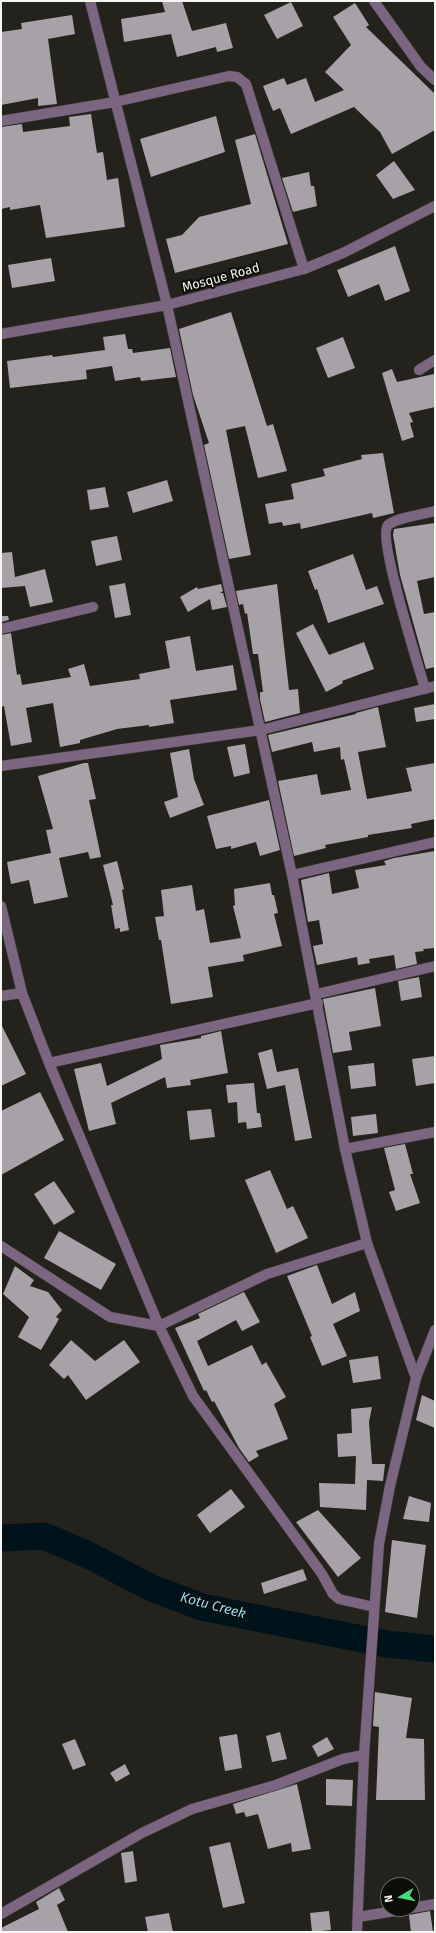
<!DOCTYPE html>
<html>
<head>
<meta charset="utf-8">
<style>
  body { margin:0 }
  #map { position:relative; width:436px; height:1933px; overflow:hidden; background:#24221c; font-family:"Fira Sans",sans-serif }
  canvas { display:block }
  .frame { position:absolute; inset:0; border:2px solid #f6f5f1; pointer-events:none }
  .north { position:absolute; left:380px; top:1877px; width:40px; height:40px; box-sizing:border-box; background:#0c0c09; border:1px solid #6a6966; border-radius:50%; rotate:261deg; font-size:11px; font-weight:700; line-height:16px; text-align:center; color:#f6f5f1 }
  .north::after { content:''; display:block; margin:auto; width:14px; height:18px; background:#48d779; clip-path:polygon(50% 0,100% 100%,50% 72%,0 100%) }
</style>
</head>
<body>
<div id="map">
<canvas width="436" height="1933"></canvas>
<div class="frame"></div>
<div class="north">N</div>
</div>
<script>
const context = document.querySelector('canvas').getContext('2d');
context.lineJoin = 'round';
function strokePath(path, color, width, dash) { context.strokeStyle = color; context.lineWidth = width; context.lineCap = dash ? 'butt' : 'round'; context.setLineDash(dash || []); context.stroke(path); }
function paint(path, color) { context.fillStyle = color; context.fill(path, 'evenodd'); }
function drawText(font, color, halo, rows, align = 'center') {
  context.font = font + ' "Fira Sans",sans-serif'; context.lineWidth = 4; context.setLineDash([]); context.textBaseline = 'middle'; context.strokeStyle = halo; context.fillStyle = color; for (const [text, x, y, turn = 0] of rows) {
    context.save(); context.translate(x, y); context.rotate((+turn || 0) * Math.PI / 180); context.textAlign = isNaN(turn) ? turn : align; if (halo) context.strokeText(text, 0, 0); context.fillText(text, 0, 0); context.restore();
  }
}
const river = new Path2D(`
  M1 1538 44 1536 86 1554 154 1589 202 1607 387 1644 435 1649`);
const building = new Path2D(`
  M162 1H182L192 31 226 23 233 48 217 52 216 47 177 57 171 34 124 42 121 19 165 12Z
  M291 2 303 26 277 39 264 15Z
  M355 3 369 25 366 27 435 94V130L392 154 380 132 354 107 291 134 280 108 273 111 263 86 284 78 287 85 306 78 315 102 344 90 325 72 351 45 333 17Z
  M72 15 75 34 48 39 57 104 38 106V98L1 105V32L22 29 21 23Z
  M91 114 97 153 103 152 107 180 118 178 125 227 46 238 40 205 10 210V207L1 209V127L22 124 23 132 70 126 69 117Z
  M216 116 225 152 151 177 140 139Z
  M255 134 288 244 175 273 166 239 182 235 199 217 251 204 235 140Z
  M394 161 415 190 393 199 376 175Z
  M309 172 311 186H314L317 206 293 212 282 178Z
  M395 246 410 291 385 301 379 284 348 297 337 270Z
  M51 258 55 281 12 288 8 265Z
  M231 312 267 426 273 424 287 471 258 478 245 426 226 430 251 555 229 559 204 445 209 443 193 395 179 329Z
  M125 334 128 349H132L133 353 170 348 176 377 141 381 140 377 115 381 112 366 86 370 87 379 10 388 7 361 52 355 53 357 105 350 103 337Z
  M343 337 355 368 328 378 316 348Z
  M392 369 397 382 434 374 435 381V407L409 413 413 422 410 423 414 437 402 441 382 373Z
  M383 453 394 513 373 518 372 513 301 529 300 523 283 526 282 522 269 524 265 504 294 499 291 484 325 476 323 469 362 459 361 455Z
  M167 480 173 501 133 513 127 492Z
  M105 487 109 507 90 510 87 490Z
  M435 523V577L417 581 424 614 435 612V667L426 669 400 575 393 535 394 529Z
  M117 536 122 560 96 566 91 541Z
  M12 552 15 577 45 569 53 602 30 607 25 586 1 588V553Z
  M353 554 366 590 377 586 384 604 328 623 317 589 315 590 308 571Z
  M125 583 131 615 115 618 109 586Z
  M221 584 223 591 220 593H223L227 607 212 610 210 599 188 612 180 597 197 587 198 589Z
  M277 584 289 690 298 689 300 713 265 722 260 699V692H263L258 654H253L247 613 245 614 243 604 239 605 236 591Z
  M1 616H8L9 620 1 622Z
  M313 624 329 655 364 642 374 669 342 681 343 683 326 692 296 633Z
  M11 633 17 675 20 674 22 685 71 677 68 669 84 664 90 686 140 679 139 674 170 668 165 641 190 636 196 671 233 665 237 690 170 700 174 723 149 727V725L117 729 80 740V743L60 747 53 703 26 708 32 742 11 746 4 706 1 707V635Z
  M435 704V719L416 722 414 708Z
  M378 707 386 747 358 752 367 799 412 791 406 768 435 763V819L411 824 412 828 368 835V837L325 845 326 848 294 856 278 781 317 774 321 795 351 790 344 759 341 760 340 747 314 752 312 742 272 752 268 735 356 714V713Z
  M245 744 250 773 234 777 227 747Z
  M189 749 194 779 204 805 170 818 164 802 178 797 170 753Z
  M84 763H88L96 799 89 800 101 857 90 859 88 852 59 858 68 897 34 904 29 880 11 884 7 862 51 853 46 830 53 829 38 776Z
  M269 800 280 850 260 856 256 842 231 849V846L216 849 207 816Z
  M435 851V948L423 949 424 951 415 952 417 964 396 969 394 955 369 959 370 963 358 965 357 957 317 965 313 946 323 944 319 920 308 922 301 880 329 873 332 894 359 888 355 870 386 865 384 861 394 858Z
  M117 861 124 889 122 890 129 930 120 932V928L115 929 111 905H113L103 865Z
  M270 883 272 895H274L278 913 274 914 282 946 243 955 244 961 208 967 213 997 171 1004 161 940H159L155 917 164 916 161 890 192 885 196 911 204 909 210 943 241 938 233 906 235 905 234 889Z
  M419 977 422 997 401 1001 398 981Z
  M375 988 381 1026 349 1032 352 1050 333 1053 323 999Z
  M1 1024 26 1074 1 1086Z
  M221 1031 228 1073 190 1080 191 1085 167 1088 165 1077 111 1103 116 1124 89 1131 74 1069 101 1063 107 1086 162 1059 160 1045 201 1038V1036Z
  M272 1049 277 1072 298 1068 312 1138 295 1141 285 1085 267 1089 258 1053Z
  M435 1056V1083L416 1086 412 1059Z
  M374 1063 376 1086 351 1089 348 1066Z
  M254 1083 257 1113H260L262 1127 247 1129 246 1122 238 1123 237 1102 228 1103 226 1085Z
  M40 1092 64 1140 1 1175V1111Z
  M211 1109 215 1137 190 1140 187 1111Z
  M376 1114 378 1133 353 1136 351 1117Z
  M405 1144 413 1174H410L420 1203 396 1211 389 1192 395 1190 384 1148Z
  M270 1170 287 1209 293 1206 308 1238 276 1253 245 1180Z
  M54 1181 75 1212 54 1225 34 1194Z
  M59 1231 116 1264 101 1290 44 1258Z
  M317 1265 332 1304 355 1292 360 1311 333 1324 347 1356 322 1366 310 1337 312 1336 287 1276Z
  M15 1266 34 1280 30 1286 48 1292 62 1310 56 1317 59 1319 41 1350 18 1337 29 1317 3 1294Z
  M244 1292 260 1322 242 1331 236 1320 197 1341 208 1366 252 1345 262 1365 266 1362 286 1397 274 1404 288 1439 256 1451 259 1456 249 1462 239 1448 214 1401 212 1402 206 1390 204 1391 175 1328 200 1318 198 1314Z
  M71 1340 95 1361 124 1340 140 1362 86 1400 68 1375 64 1379 49 1365Z
  M378 1356 381 1379 353 1383 349 1360Z
  M422 1395 435 1401V1428L416 1420Z
  M372 1407 369 1422 372 1464H385L383 1481 367 1480 366 1510 320 1507 319 1483 355 1484 356 1456 338 1457 337 1434 352 1433 351 1409Z
  M231 1489 245 1507 210 1533 197 1515Z
  M409 1496 431 1503 429 1522 403 1519Z
  M318 1510 361 1558 338 1577 296 1522Z
  M392 1540 426 1545 417 1618 385 1612Z
  M303 1569 307 1580 264 1594 261 1583Z
  M375 1692 412 1698 406 1738 424 1739 425 1800H376L379 1727 373 1726Z
  M280 1732 287 1759 272 1762 266 1736Z
  M237 1734 242 1768 225 1771 219 1737Z
  M327 1737 334 1749 318 1757 312 1746Z
  M75 1739 86 1765 73 1770 62 1744Z
  M125 1764 130 1774 116 1782 110 1773Z
  M326 1779 353 1780 352 1806 326 1805Z
  M297 1784 311 1849 292 1852 291 1843 268 1849 258 1814 246 1817 244 1812 236 1814 233 1804Z
  M230 1842 245 1903 223 1908 209 1847Z
  M133 1851 137 1881 125 1883 121 1853Z
  M59 1888 65 1900 57 1905 68 1932H1V1928L39 1909 36 1902Z
  M329 1911 331 1930 312 1932 310 1913Z
  M430 1911 433 1932H411L409 1915Z
  M169 1913 173 1932H148L145 1917Z`);
const minor = new Path2D(`
  M90 1 167 305
  M374 1 421 67 435 80
  M1 121 115 102 229 76 237 77 246 84 304 269
  M419 370 435 360
  M1 629 93 607
  M425 689C419 667 377 537 388 525 396 518 424 514 435 511
  M1 766 261 730 435 686
  M292 875 435 842
  M1 906 22 993 49 1063 159 1326 193 1396 322 1574 333 1594 339 1599 374 1607
  M317 994 435 966
  M1 996 22 993
  M49 1063 318 1003
  M345 1149 435 1132
  M1 1246 110 1317 159 1326 267 1274 367 1243
  M416 1378 435 1330
  M412 1908 435 1904
  M1 1914 142 1833 192 1809 276 1785 343 1759 364 1755
  M358 1917 407 1909`);
const tertiary = new Path2D(`
  M167 305 292 875 345 1149 367 1243 416 1378 390 1486 379 1544 364 1755 357 1932
  M1 334 167 305 304 269 343 253 435 206`);
const streetNames = [
  ["Mosque Road",221,278,-15]
];
const waterNames = [
  ["Kotu Creek",213,1606,15]
];
strokePath(river, '#01131a', 27);
paint(building, '#a7a2a8');
strokePath(minor, '#41403a', 11);
strokePath(tertiary, '#41403a', 11);
strokePath(minor, '#7c6580', 10);
strokePath(tertiary, '#7c6580', 10);
drawText('13px', '#f6f5f1', '#0c0c09', streetNames);
drawText('italic 14px', '#91d9f4', '#0c0c09', waterNames);
</script>
</body>
</html>
